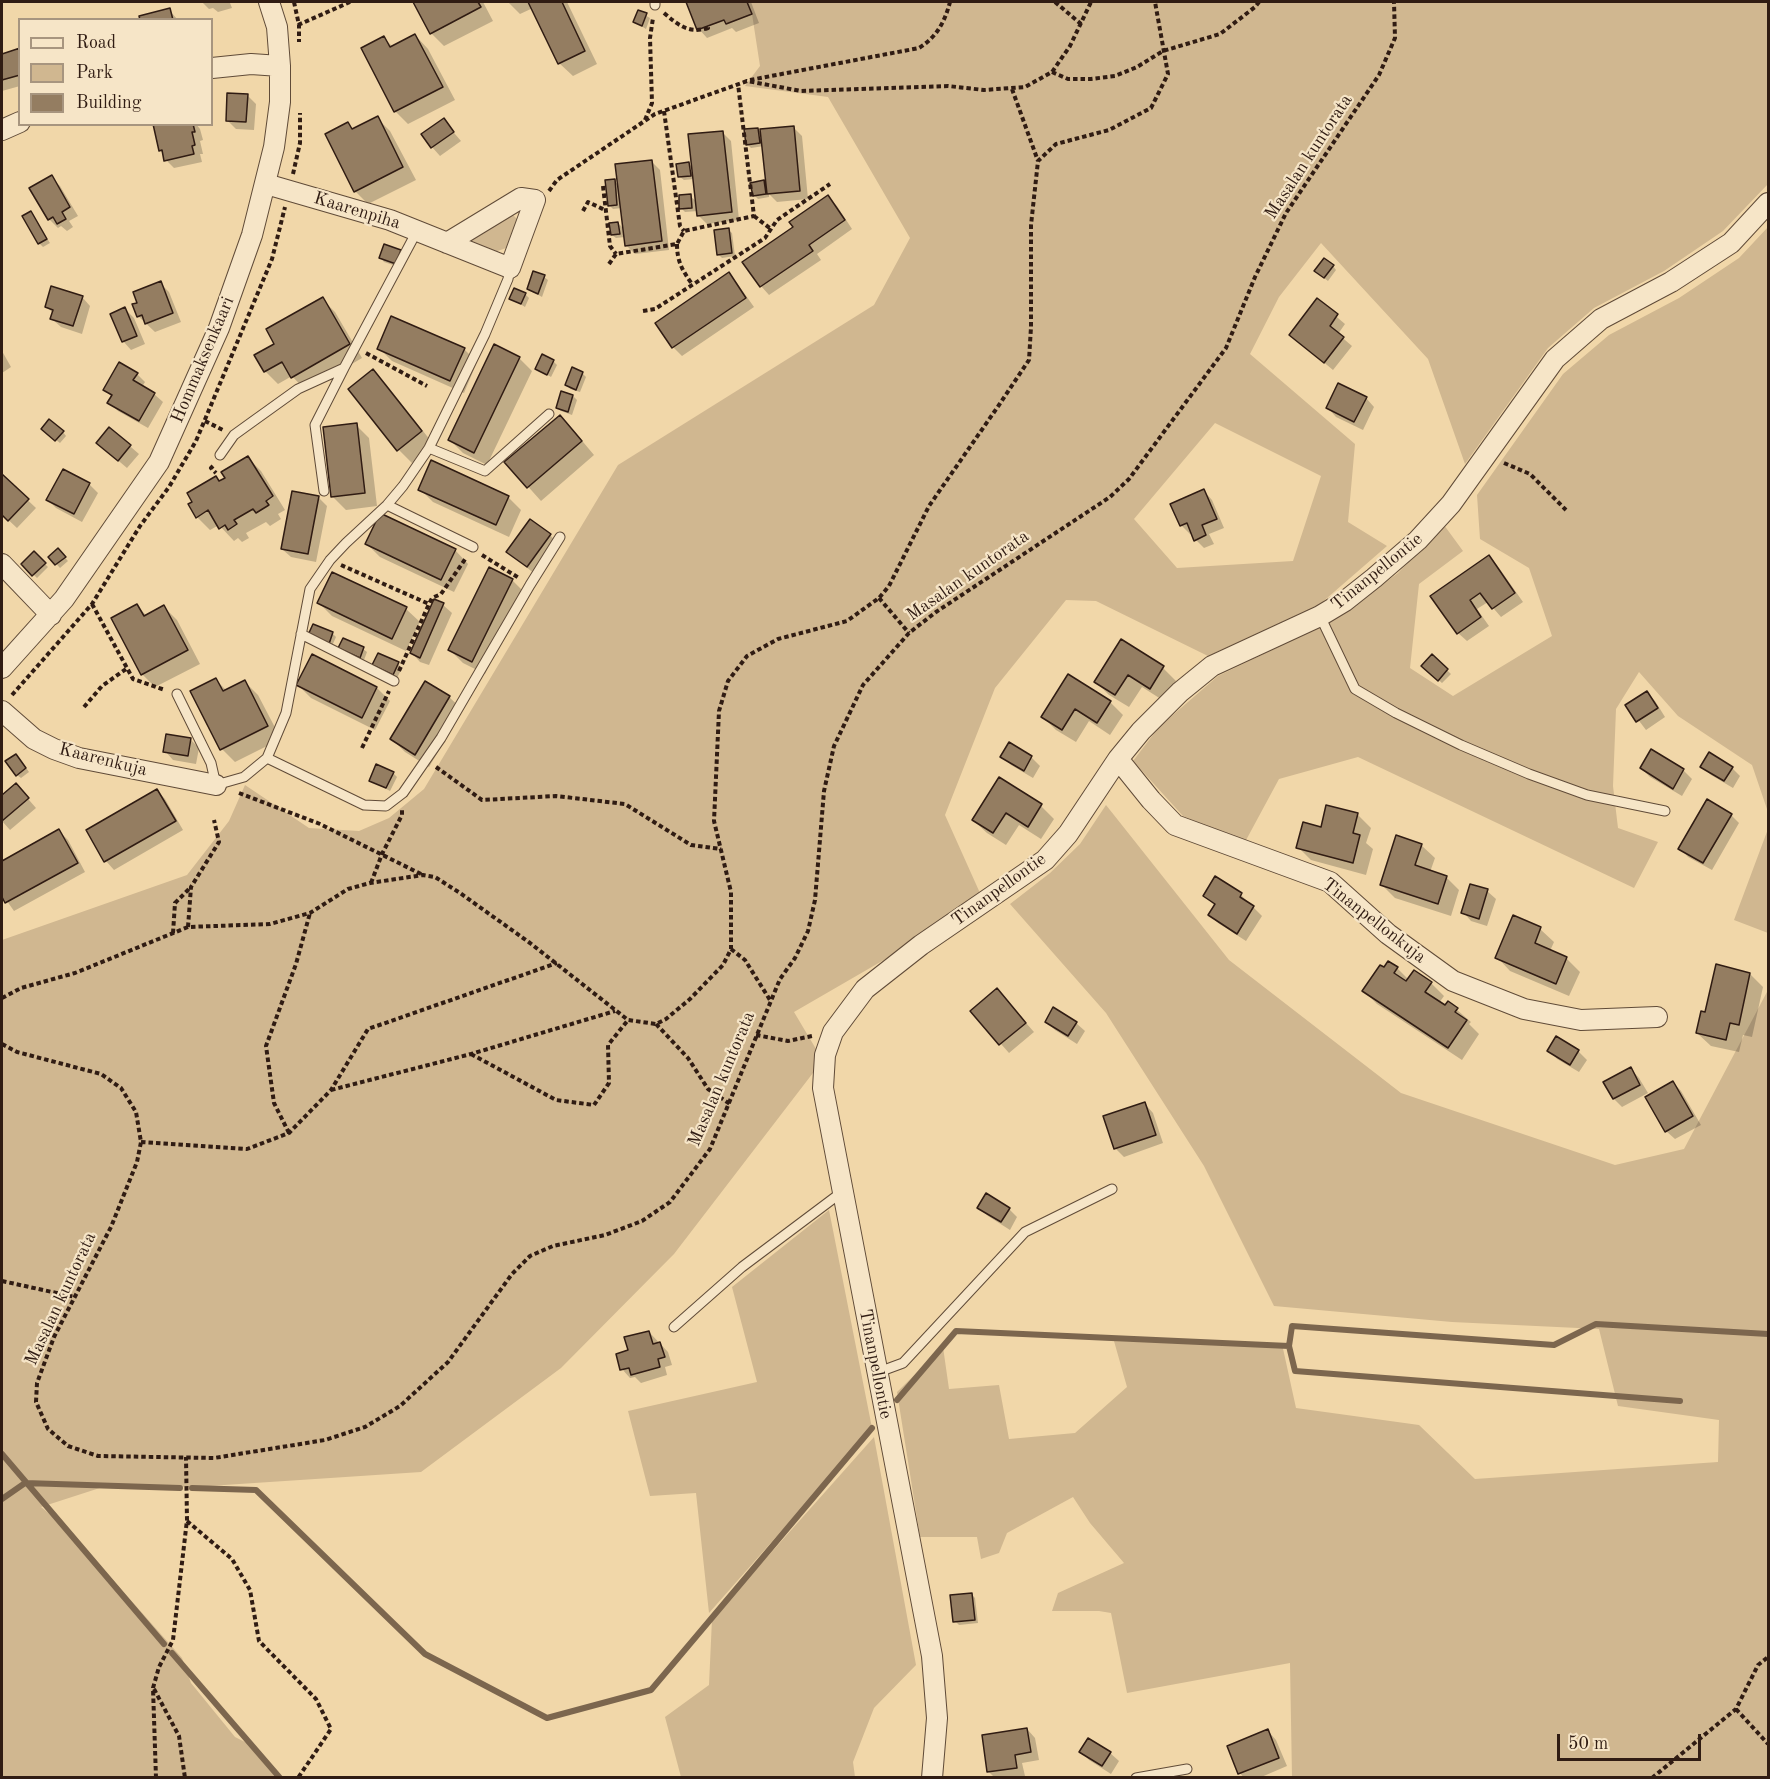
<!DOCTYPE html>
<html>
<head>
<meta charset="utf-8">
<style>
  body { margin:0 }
  #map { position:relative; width:1770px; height:1779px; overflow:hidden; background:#f1d7a9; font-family:"Old Standard TT",serif }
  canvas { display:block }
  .frame { position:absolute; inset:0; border:3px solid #301c13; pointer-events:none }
  .legend { position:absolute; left:18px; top:18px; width:195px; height:108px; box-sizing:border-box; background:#f6e5c7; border:2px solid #a7957f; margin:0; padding:8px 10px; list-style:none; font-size:18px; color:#301c13 }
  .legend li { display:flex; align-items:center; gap:12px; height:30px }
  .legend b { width:30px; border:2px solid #a7957f }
  .scale { position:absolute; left:1557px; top:1734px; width:144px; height:27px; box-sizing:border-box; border:3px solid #301c13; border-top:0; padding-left:8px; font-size:18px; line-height:21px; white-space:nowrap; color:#301c13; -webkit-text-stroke:4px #f6e5c7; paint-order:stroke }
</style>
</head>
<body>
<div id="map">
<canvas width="1770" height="1779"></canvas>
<div class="frame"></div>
<ul class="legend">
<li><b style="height:8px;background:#f6e5c7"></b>Road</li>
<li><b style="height:16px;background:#d0b790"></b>Park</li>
<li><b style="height:16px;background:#947d61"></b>Building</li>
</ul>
<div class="scale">50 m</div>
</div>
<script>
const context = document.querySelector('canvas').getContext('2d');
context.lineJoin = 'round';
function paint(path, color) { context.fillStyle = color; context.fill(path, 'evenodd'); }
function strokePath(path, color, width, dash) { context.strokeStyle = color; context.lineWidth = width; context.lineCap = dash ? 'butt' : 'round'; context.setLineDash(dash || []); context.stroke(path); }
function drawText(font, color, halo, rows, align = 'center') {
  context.font = font + ' "Old Standard TT",serif'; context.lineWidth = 4.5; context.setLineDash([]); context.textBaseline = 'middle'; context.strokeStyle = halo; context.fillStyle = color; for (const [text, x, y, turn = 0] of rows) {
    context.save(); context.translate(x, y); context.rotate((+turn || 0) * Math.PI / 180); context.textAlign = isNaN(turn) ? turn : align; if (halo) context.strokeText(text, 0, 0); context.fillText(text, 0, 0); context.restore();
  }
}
const green = new Path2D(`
  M747 2H1768V184L1723 231 1664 271 1594 308 1548 348 1465 464 1428 359 1321 243 1279 297 1250 354 1355 444 1348 522 1387 546 1319 605 1208 656 1096 601 1066 600 995 688 945 815 984 902 794 1012 816 1049V1069L674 1254 561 1368 421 1472 194 1487 109 1485 41 1507 67 1528 182 1658 191 1683 235 1737 251 1745 281 1777H2V940L187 875 229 821 245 785 309 828 359 831 389 818 424 789 618 465 874 305 910 238 828 97 745 86 760 66 752 14ZM1215 423 1321 476 1293 561 1177 568 1134 519Z
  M513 215 517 219 506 248 492 253 470 243V239L504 218Z
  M1768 227V812L1752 765 1678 716 1639 672 1616 709 1613 786 1618 828 1658 842 1634 888 1358 757 1279 779 1245 842 1183 816 1133 761 1159 727 1218 676 1307 633 1348 610 1398 573 1444 525 1463 551 1419 584 1410 668 1453 696 1552 636 1529 568 1480 539 1477 495 1563 374 1609 335 1679 298 1739 258Z
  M1106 805 1229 960 1401 1093 1615 1165 1684 1149 1768 990V1777H1292L1290 1663 1127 1693 1111 1613 1099 1611H1052L1058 1593 1124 1563 1090 1523 1073 1497 1007 1533 999 1553 981 1559 977 1537H920L897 1392 943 1347 949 1389 999 1385 1009 1439 1075 1433 1127 1387 1114 1341 1282 1344 1296 1408 1419 1425 1475 1479 1718 1462 1719 1420 1618 1406 1599 1329 1452 1322 1274 1306 1204 1166 1106 1013 1010 904 1050 873 1080 844Z
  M1768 829V933L1734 920Z
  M829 1210 872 1428 709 1613 696 1493 650 1496 628 1411 757 1382 732 1287Z
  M874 1437 916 1665 874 1708 853 1762 855 1777H681L665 1717 709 1685 712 1619Z`);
const shadow = new Path2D(`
  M202 2H234L230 3 232 8 218 12 213 8 209 9Z
  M415 2H483L493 21 444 46 431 33Z
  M508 2H567L597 64 573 76 559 63 533 8 520 14Z
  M688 2H751L759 23 736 32 732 28 707 38 699 29Z
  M169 10 178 20H142Z
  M639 12 650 18 646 29 635 22Z
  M415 35 428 49 455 100 408 124 395 111 384 38 393 47Z
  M20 50V86L2 91V55Z
  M247 95 256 104 254 130 236 129 227 120Z
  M377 118 390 131 416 180 368 204 355 191 348 124 354 130Z
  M443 120 461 141 440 156 432 147Z
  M154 124H196L200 129 203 140 200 141 203 154H200L202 162 174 168 166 160 164 154 160 150Z
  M793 127 802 136 808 199 777 202 769 194V197L758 199 754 195 763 182 767 186 764 146 751 148 747 144 758 129 762 134Z
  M722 132 731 141 739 220 707 224 698 215V211L685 212 681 208 690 196 697 202 694 179 684 180 680 177 688 163 693 168Z
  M652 162 660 170 669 250 635 254 626 245 625 237 616 238 612 235 618 223 625 230 622 208 613 209 609 205 614 181 620 186Z
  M51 177 60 186 78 216 69 221 73 227 67 231 61 226 58 228 49 219Z
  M828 197 837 206 852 229 817 254 821 260 769 295 761 286 795 228Z
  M31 213 50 243 43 247 39 243Z
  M728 230 732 233 735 256 722 258 718 254Z
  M400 252 404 255 399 267 384 262 381 258Z
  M1333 266 1336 270 1328 281 1320 275Z
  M729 274 737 283 754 307 682 356 673 347 657 324Z
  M544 277 548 280 542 297 528 289Z
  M160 283 169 292 181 322 155 332 138 316V303Z
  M525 294 529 298 525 307 511 298Z
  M82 297 90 306 82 334 61 327 52 319 54 314 47 307Z
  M322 299 335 312 362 358 306 391 292 376 278 384 265 371 277 344Z
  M1317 300 1345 324 1338 334 1352 346 1333 370 1291 335Z
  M125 309 134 318 145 344 131 350 123 341Z
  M379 348 464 349 477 362 464 393 392 361Z
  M2 351 11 367 2 373Z
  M519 358 532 371 487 465 463 453 450 440Z
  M553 361 557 365 551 377 537 369Z
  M373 371 386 384 434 445 412 463 399 450 350 389Z
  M582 373 586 377 580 392 570 389 567 385Z
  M137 374 145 382 142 387 154 394 163 402 148 428 118 411 109 402 112 397 105 390Z
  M562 393 573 396 577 400 572 415 561 411 557 408Z
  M1366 398 1374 407 1363 430 1336 417 1328 408Z
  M356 425 369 438 377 506 346 510 332 496Z
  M110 429 139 454 127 468 107 451Z
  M573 430 594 455 541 501 506 462Z
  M46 432H63L66 436 60 443Z
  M248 458 261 471 285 510 278 514 281 519 270 526 266 522 246 533 249 538 242 542 238 538 234 541 219 525 210 530 197 517 220 482Z
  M2 476 36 508 17 528 2 514Z
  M89 484 98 493 82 522 56 508 48 500Z
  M420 489 508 497 521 510 509 537 433 502Z
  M1204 491 1212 500 1224 528 1209 534 1214 544 1204 548 1196 540 1193 533 1190 534 1181 525Z
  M318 497 327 506 316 562 291 557 282 549Z
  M550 535 558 544 536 575 508 552Z
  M367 544 455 550 468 564 454 592 380 557Z
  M58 550 68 561 60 568 50 557Z
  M34 553 48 567 37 578 23 564Z
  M1489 556 1497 565 1523 602 1501 617 1488 602 1477 609 1489 626 1467 641 1458 633 1433 596Z
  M333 574 406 609 420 622 406 651 332 616 319 603Z
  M512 580 525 593 485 674 463 663 450 650Z
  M443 605 452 613 429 665 420 662 412 653Z
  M137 606 147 616 164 607 177 620 200 664 155 687 142 674Z
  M332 633 336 637 332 646 314 639Z
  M344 640 363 649 367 652 364 660 344 652Z
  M1121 642 1163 668 1176 681 1164 701 1142 687 1129 707 1109 695 1096 682Z
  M312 656 377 688 390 701 375 730 311 698 298 685Z
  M1432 656 1451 674 1442 683 1423 666Z
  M398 664 402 668 397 678 374 665Z
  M1068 676 1110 702 1123 715 1110 735 1089 721 1076 742 1056 730 1043 717Z
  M215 679 227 691 245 682 258 695 281 739 235 762 222 749 192 691Z
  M425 683 449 697 463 710 429 767 405 752 392 739Z
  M1647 693 1655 701 1665 717 1646 730 1627 705Z
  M190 739 199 748 196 764 173 760 165 751Z
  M1010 744 1032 758 1040 766 1033 778 1011 765 1002 756Z
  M1652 751 1684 771 1692 779 1682 796 1650 777 1641 768Z
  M20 759 29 772 21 778 17 775Z
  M1702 767 1732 768 1740 776 1733 788 1711 775Z
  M393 773 397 777 390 791 370 780Z
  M999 779 1041 806 1054 819 1041 839 1019 825 1006 845 987 833 973 820Z
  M16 785 36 808 10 830 2 821V797Z
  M157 790 165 799 183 830 114 870 106 861 88 831Z
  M1357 814 1371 828 1366 843 1373 849 1366 875 1311 860 1298 847Z
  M1731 815 1739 823 1712 870 1688 857 1680 848Z
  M59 831 68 840 85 872 14 911 2 894V862Z
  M1421 845 1435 858 1430 872 1446 877 1459 890 1451 916 1395 898 1382 885Z
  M1216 878 1241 895 1262 916 1246 941 1218 923 1210 915 1215 906 1204 896Z
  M1487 891 1496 899 1487 926 1471 921 1463 912Z
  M1514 917 1540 929 1554 942 1550 951 1566 958 1580 972 1569 996 1510 971 1497 957Z
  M1397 968 1409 980 1431 983 1444 996 1439 1003 1445 1008 1449 1003 1471 1022 1469 1024 1479 1034 1462 1060 1377 1004 1364 991Z
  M1750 974 1763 987 1752 1037 1743 1035 1739 1052 1711 1046 1697 1033 1706 1013Z
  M1005 999 1034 1032 1009 1053 972 1011Z
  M1046 1022 1076 1023 1085 1031 1077 1044 1055 1030Z
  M1556 1038 1578 1051 1587 1060 1579 1072 1557 1059 1549 1050Z
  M1631 1069 1639 1078 1648 1093 1622 1107 1614 1099Z
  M1673 1082 1681 1091 1701 1125 1675 1139 1666 1131Z
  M1145 1104 1153 1113 1163 1143 1124 1157 1115 1148Z
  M979 1208 1009 1209 1017 1217 1010 1230 988 1216Z
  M649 1332 668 1352 672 1365 665 1367 667 1375 641 1383 635 1377 630 1378 622 1369 630 1352Z
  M971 1594 975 1598 978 1623 959 1625 955 1621Z
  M1027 1729 1035 1738 1039 1760 1022 1763 1025 1776 995 1778 989 1772Z
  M1268 1731 1276 1740 1287 1766 1259 1778H1244L1240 1773 1229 1747Z
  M1081 1752 1110 1753 1119 1761 1111 1774 1089 1760Z`);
const stream = new Path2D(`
  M1289 1346 1295 1371 1680 1401
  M897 1400 956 1331 1289 1346 1292 1326 1554 1345 1596 1324 1768 1334
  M2 1454 164 1644
  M192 1488 256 1490 425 1654 547 1718 651 1690 872 1428
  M2 1499 25 1483 180 1488
  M172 1653 280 1778`);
const building = new Path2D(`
  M413 2H478L481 7 430 34Z
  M528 2H562L585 51 558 64Z
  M686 2H747L752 14 726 24 724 20 697 30Z
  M170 8 173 20H140L139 16Z
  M638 10 647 13 642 26 633 22Z
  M415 34 443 87 394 112 361 48 384 36 390 47Z
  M20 48V75L2 80V54Z
  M227 93 248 94 246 122 226 121Z
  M378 116 403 167 354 192 325 134 348 122 352 129Z
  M444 118 454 132 431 148 421 134Z
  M153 124H193L195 132H192L195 145 192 146 194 154 164 161 162 150 159 151Z
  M794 126 800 191 767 194 760 129Z
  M758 128 760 143 746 145 744 129Z
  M723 131 732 212 697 216 688 134Z
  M652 160 662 241 625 246 615 164Z
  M689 162 691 176 678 177 676 164Z
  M52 175 70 207 62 212 66 219 57 224 53 217 48 220 29 188Z
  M615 179 617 205 608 206 605 180Z
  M764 180 766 194 753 196 750 183Z
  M691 194 692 208 679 209V195Z
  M828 195 845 220 809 245 813 251 760 287 742 262 793 227 789 222Z
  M31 211 47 239 38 244 22 216Z
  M618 222 620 234 611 235 609 223Z
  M729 228 732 253 717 255 714 230Z
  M384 244 401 250 396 264 379 258Z
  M1324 258 1334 265 1324 278 1314 271Z
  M533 271 545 275 538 294 527 289Z
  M729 272 746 298 672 348 655 323Z
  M161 281 173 313 145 324 142 315 137 317 132 304 137 303 133 292Z
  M51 286 83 296 73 326 50 319 53 310 45 307Z
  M514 288 526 293 521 304 509 299Z
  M323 297 350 344 291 378 282 362 264 372 254 355 274 344 266 329Z
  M1317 298 1338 314 1330 326 1344 337 1324 363 1289 335Z
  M125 307 137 336 122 342 110 314Z
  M391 316 465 348 450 381 377 349Z
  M494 344 520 357 474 453 448 440Z
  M542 354 554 360 547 375 535 369Z
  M119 362 138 373 133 380 155 393 139 421 107 403 112 395 103 390Z
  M572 367 583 372 576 390 565 385Z
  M373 369 422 431 397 451 348 389Z
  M1338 383 1367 397 1354 422 1326 408Z
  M561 391 573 395 568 412 556 408Z
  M560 415 582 441 527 488 504 462Z
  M49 419 64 431 55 441 41 429Z
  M357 423 365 493 331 497 323 427Z
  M109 427 131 445 118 461 96 443Z
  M248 456 273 496 266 501 269 505 256 513 253 509 234 520 237 524 228 530 225 525 219 529 208 510 196 518 188 504 192 502 187 493 216 476 219 481 225 478 221 472Z
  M431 460 509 496 496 525 418 490Z
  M63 469 90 483 74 514 46 500Z
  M2 474 29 499 8 521 2 515Z
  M1204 489 1217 519 1202 525 1206 535 1194 541 1187 523 1180 526 1170 504Z
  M292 491 319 496 308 554 281 549Z
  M380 513 456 549 441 580 365 544Z
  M530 519 551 534 527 567 506 552Z
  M58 548 66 557 55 565 48 557Z
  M34 551 46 563 32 576 21 564Z
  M1489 555 1515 593 1492 609 1480 593 1470 600 1481 617 1457 634 1430 596Z
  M489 567 513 579 472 662 448 650Z
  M332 572 407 607 392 639 317 603Z
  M434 599 444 603 420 658 410 653Z
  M137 604 144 616 164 605 188 650 141 675 111 618Z
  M313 624 333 632 329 644 308 635Z
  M343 638 364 647 360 658 338 648Z
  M1121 639 1164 666 1150 689 1128 675 1115 695 1094 682Z
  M378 653 399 662 393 675 372 665Z
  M312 654 377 687 362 718 296 685Z
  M1432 654 1448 669 1438 681 1421 666Z
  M1068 674 1111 701 1097 723 1075 709 1062 730 1041 717Z
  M216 678 223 691 245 680 268 726 220 750 190 691Z
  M425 681 450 696 415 755 390 739Z
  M1647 691 1658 708 1636 722 1625 705Z
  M166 734 191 738 188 756 163 752Z
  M1009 742 1032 756 1024 771 1000 757Z
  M1651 749 1684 769 1673 789 1640 768Z
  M1709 752 1733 767 1724 781 1700 767Z
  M16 754 26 768 16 776 5 761Z
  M376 764 394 772 386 788 369 781Z
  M999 777 1042 804 1028 827 1006 813 993 833 972 820Z
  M16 783 29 798 2 821V795Z
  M157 789 176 821 104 862 86 830Z
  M1707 799 1732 814 1703 863 1678 849Z
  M1326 805 1358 813 1353 833 1360 835 1353 863 1296 848 1303 822 1321 827Z
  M59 829 78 863 5 903 2 897V861Z
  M1396 835 1422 844 1415 865 1447 876 1438 904 1380 885Z
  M1215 876 1242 893 1240 897 1254 906 1237 934 1208 915 1215 904 1203 896Z
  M1470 884 1488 889 1479 919 1461 913Z
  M1513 915 1541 927 1535 943 1567 957 1556 984 1495 958Z
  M1388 961 1398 967 1394 973 1406 981 1414 970 1432 982 1425 992 1445 1005 1448 1001 1458 1008 1455 1012 1467 1020 1448 1048 1362 991 1380 965 1384 967Z
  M1716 964 1750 973 1739 1025 1730 1023 1726 1040 1696 1033 1701 1011 1705 1012Z
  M997 988 1026 1023 999 1045 970 1011Z
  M1053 1007 1077 1022 1068 1036 1045 1022Z
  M1556 1036 1579 1050 1570 1065 1547 1051Z
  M1631 1067 1640 1085 1613 1099 1603 1082Z
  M1673 1081 1693 1116 1665 1132 1645 1097Z
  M1145 1102 1156 1135 1114 1149 1103 1116Z
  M986 1193 1010 1208 1001 1222 977 1208Z
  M649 1331 653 1344 660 1342 665 1357 658 1359 660 1367 631 1375 629 1368 620 1370 616 1354 628 1350 624 1337Z
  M972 1593 975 1620 953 1622 950 1595Z
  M1027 1728 1031 1752 1015 1755 1017 1768 987 1772 982 1735Z
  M1268 1729 1279 1758 1238 1774 1227 1746Z
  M1088 1738 1111 1752 1102 1766 1079 1752Z`);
const path = new Path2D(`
  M294 2 299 25V42
  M1055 2 1081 24
  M664 13C678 25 689 34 708 28L707 26
  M298 25 350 2
  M1052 72 1068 79H1091L1115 76 1137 67 1163 51 1220 34 1255 7 1259 2
  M750 80 919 48C937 37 945 21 950 2
  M1012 89 1038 161
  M664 111 680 226 684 231
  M645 120 652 103 650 38 653 18
  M293 174 300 143V113
  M603 186 610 246 616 254
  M549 191 557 180 655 114 747 81 801 91 948 86 984 90 1025 87 1052 72 1070 46 1091 2
  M583 211 588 202 605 210
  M754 216 771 229
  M677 244C677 261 682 270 692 284
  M609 264 616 254 677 244 684 231 754 216 738 84
  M643 311 655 309 765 238 777 220 830 184
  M366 353 427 386
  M205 421 223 430
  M1504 463 1530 474 1566 510
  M213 466 211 468 216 473
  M482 555 519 578
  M341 565 429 604
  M879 598 909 633
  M92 604 133 679 165 690
  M399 671 429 604 432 598 441 594 466 558
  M12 695 92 604 140 526 169 487 196 441 272 259 285 207
  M84 707 102 686 126 669
  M362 748 389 691
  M436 767 482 800 556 796 625 804 691 845 721 849
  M239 793 320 824 423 875
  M371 883 382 854 402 815V810
  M188 927 191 887 219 842 214 820
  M173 933 175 903 190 888
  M731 949 745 960 770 1000
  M2 998 21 988 75 973 188 927 270 924 310 913 348 889 370 883 423 875 435 877 460 893 530 943 628 1020 656 1024 666 1019 690 999 723 965 731 949V892L714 821 719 711 728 681 747 656 778 639 847 621 879 598 889 586 929 506 999 405 1029 360 1031 327V225L1038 161 1056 144 1109 130 1151 108 1168 74 1155 2
  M656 1024 688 1058 708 1089 730 1104
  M756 1035 788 1041 812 1036
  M2 1044 17 1052 101 1074 121 1088 136 1112 141 1142 137 1162 111 1227 54 1337 37 1383 36 1402 48 1429 68 1446 98 1456 214 1458 325 1440 365 1427 400 1406 448 1362 512 1274 530 1256 553 1246 605 1235 642 1221 670 1202 710 1149 780 979 795 958 808 931 815 900 824 791 834 746 863 685 909 633 936 612 1110 497 1129 479 1226 348 1255 277 1286 213 1379 75 1395 38 1394 2
  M471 1054 556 1100 594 1105 609 1083 608 1045 628 1020
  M331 1090 471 1054 615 1011
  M289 1133 274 1103 266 1046 296 964 310 913
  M141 1142 247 1149 289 1133 331 1090 368 1029 557 963
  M2 1281 75 1297
  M187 1521 232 1559 250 1590 259 1641 316 1699 331 1729 298 1778
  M154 1689 179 1736 185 1778
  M1736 1709 1768 1744
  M156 1778 153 1688 159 1667 173 1640 187 1520 186 1457
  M1652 1778 1736 1709 1758 1665 1768 1657`);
const service = new Path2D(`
  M655 5V2
  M429 448 485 471 549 414
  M220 455 234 435 252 422 298 389 344 368 417 231
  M324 491 315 425 344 368
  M387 505 473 547
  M1320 616 1355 689 1396 713 1461 745 1529 774 1587 795 1665 811
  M301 634 394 681
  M177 694 211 763 216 785 244 777 267 758 286 713 310 589 330 560 346 543 387 505 403 486 429 448 485 334 508 279 510 268
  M267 758 364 805 386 806 403 793 441 738 530 585 560 537
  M674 1327 742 1267 842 1192
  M876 1373 903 1363 1025 1232 1112 1189
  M1136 1778 1187 1769`);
const minor = new Path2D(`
  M212 68 251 64 280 66
  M2 130 20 122
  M266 184 390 220 510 268 535 200 521 198 447 243
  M2 564 51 615
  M2 668 64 599 159 462 219 328 252 235 274 147 280 102V66L277 27 269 2
  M2 711 34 739 54 749 79 758 216 785
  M1118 759 1151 800 1175 825 1330 882 1388 934 1453 981 1524 1009 1581 1020 1657 1017
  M932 1778 937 1718 932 1656 823 1088 825 1055 833 1032 865 989 921 945 1045 860 1068 834 1118 759 1141 731 1180 692 1212 666 1320 616 1345 601 1374 578 1418 540 1451 504 1555 359 1601 319 1671 282 1731 243 1768 203`);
const streetNames = [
  ["Masalan kuntorata",1309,157,-57],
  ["Kaarenpiha",357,211,17],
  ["Hommaksenkaari",203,360,-67],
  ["Tinanpellontie",1377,572,-39],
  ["Masalan kuntorata",968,576,-35],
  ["Kaarenkuja",103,760,14],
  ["Tinanpellontie",999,890,-36],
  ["Tinanpellonkuja",1374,921,38],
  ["Masalan kuntorata",722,1079,-67],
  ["Masalan kuntorata",61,1299,-65],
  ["Tinanpellontie",875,1364,79]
];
paint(green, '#d0b790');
paint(shadow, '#0003');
strokePath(stream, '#7c664e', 6);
paint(building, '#947d61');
strokePath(building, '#301c13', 1.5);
strokePath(service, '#604b38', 11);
strokePath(minor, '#604b38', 22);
strokePath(path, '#301c13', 4, [4.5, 3]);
strokePath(service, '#f6e5c7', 9);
strokePath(minor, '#f6e5c7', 20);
drawText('18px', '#301c13', '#f6e5c7', streetNames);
</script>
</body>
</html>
